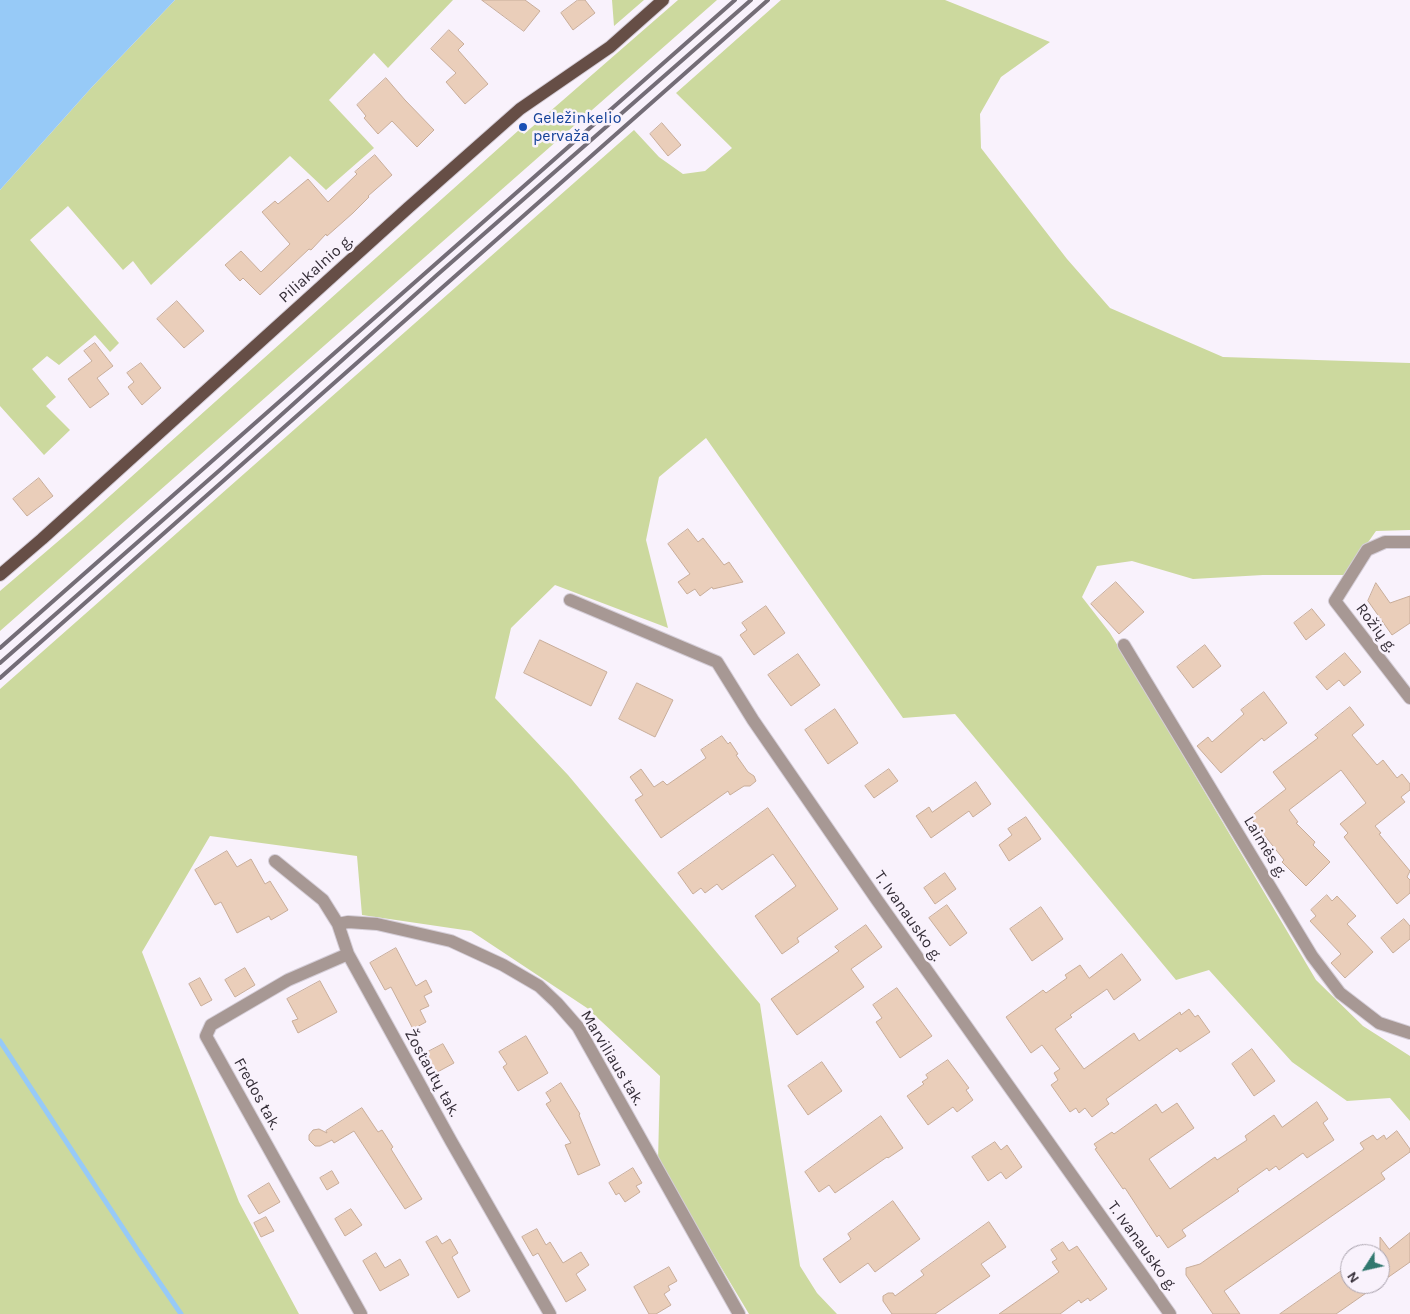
<!DOCTYPE html>
<html>
<head>
<meta charset="utf-8">
<style>
  body { margin:0 }
  #map { position:relative; width:1410px; height:1314px; overflow:hidden; background:#f9f2fc; font-family:Karla,sans-serif }
  canvas { display:block }
  .north { position:absolute; left:1340px; top:1244px; width:50px; height:50px; box-sizing:border-box; background:#f9f2fc; border:1px solid #aaa3ad; border-radius:50%; rotate:235deg; font-size:14px; font-weight:700; line-height:20px; text-align:center; color:#332c36 }
  .north::after { content:''; display:block; margin:auto; width:18px; height:22px; background:#31786f; clip-path:polygon(50% 0,100% 100%,50% 72%,0 100%) }
</style>
</head>
<body>
<div id="map">
<canvas width="1410" height="1314"></canvas>
<div class="north">N</div>
</div>
<script>
const context = document.querySelector('canvas').getContext('2d');
context.lineJoin = 'round';
function paint(path, color) { context.fillStyle = color; context.fill(path, 'evenodd'); }
function strokePath(path, color, width, dash) { context.strokeStyle = color; context.lineWidth = width; context.lineCap = dash ? 'butt' : 'round'; context.setLineDash(dash || []); context.stroke(path); }
function drawText(font, color, halo, rows, align = 'center') {
  context.font = font + ' Karla,sans-serif'; context.lineWidth = 5; context.setLineDash([]); context.textBaseline = 'middle'; context.strokeStyle = halo; context.fillStyle = color; for (const [text, x, y, turn = 0] of rows) {
    context.save(); context.translate(x, y); context.rotate((+turn || 0) * Math.PI / 180); context.textAlign = isNaN(turn) ? turn : align; if (halo) context.strokeText(text, 0, 0); context.fillText(text, 0, 0); context.restore();
  }
}
const green = new Path2D(`
  M175 0H453L388 68 374 53 329 100 374 148 326 190 290 156 151 285 133 261 123 270 68 206 30 240 119 343 110 352 95 335 59 365 47 356 32 369 56 397 46 406 70 430 44 455 0 406V190L92 87Z
  M612 0H644L614 26Z
  M678 0H717L0 631V591L83 520 519 130 524 134Z
  M781 0H945L1050 42 1001 77 980 114 981 148 1067 259 1110 308 1223 357 1410 363V530L1376 531 1345 575H1263L1193 579 1132 561 1097 566 1082 597 1110 633 1126 659 1316 980 1363 1026 1410 1056V1121L1390 1098 1347 1101 1292 1062 1209 970 1176 980 955 714 903 718 706 438 659 477 646 540 668 628 555 585 511 628 495 698 568 775 760 1004 800 1266 817 1293 837 1314H749L658 1162 660 1076 587 1008 471 931 362 915 357 856 210 836 142 952 239 1202 299 1314H0V689L634 130 659 157 683 174 705 171 732 148 676 93Z`);
const water = new Path2D(`
  M0 0H175L92 87 0 190Z`);
const stream = new Path2D(`
  M0 1041 140 1254 181 1314`);
const building = new Path2D(`
  M482 0H525L540 11 524 31Z
  M578 0H585L595 13 573 30 561 13Z
  M449 30 464 44 458 50 488 84 465 104 446 82 456 73 431 49Z
  M386 78 405 100 434 130 417 147 392 121 378 134 364 118 366 116 357 105Z
  M662 123 681 145 668 156 650 134Z
  M375 155 392 175 368 196 369 197 353 213 327 236 326 234 311 250 309 249 260 295 243 278 240 281 225 265 241 251 261 272 290 244 262 212 275 201 278 204 308 179 328 202 357 174 355 172Z
  M177 301 204 331 184 348 157 319Z
  M95 343 113 366 97 378 109 394 90 408 68 379 92 361 84 351Z
  M141 363 161 388 142 405 128 387 134 382 127 373Z
  M39 478 53 496 27 516 13 499Z
  M688 529 698 542 703 538 724 565 729 562 743 582 713 589 712 587 700 596 695 589 687 594 678 582 690 574 668 544Z
  M1116 582 1144 612 1119 634 1091 604Z
  M1376 583 1390 603 1410 596V623L1392 635 1368 601Z
  M766 606 785 633 754 655 740 635 747 630 742 623Z
  M1312 609 1325 625 1306 640 1294 623Z
  M540 640 607 672 591 706 524 673Z
  M1205 645 1221 666 1193 688 1177 667Z
  M1345 653 1361 672 1344 686 1339 680 1327 690 1316 677Z
  M798 654 820 685 791 706 768 675Z
  M637 683 673 700 655 737 619 719Z
  M1264 692 1287 723 1264 741 1262 738 1221 773 1197 746 1208 737 1212 742 1244 714 1241 710Z
  M1350 707 1364 725 1352 735 1377 765 1383 760 1397 778 1402 774 1410 784V790L1401 797 1405 802 1375 826 1381 833 1379 834 1410 871 1407 877 1410 880V893L1397 904 1344 837 1348 833 1340 824 1366 803 1341 770 1289 810 1298 822 1296 823 1315 842 1313 845 1330 862 1306 886 1282 862 1284 860 1250 817 1286 789 1273 772 1318 738 1315 735Z
  M835 709 858 743 828 764 805 730Z
  M722 736 728 744 730 742 738 754 736 755 748 772 754 776 756 781 750 786H744L730 795 728 791 661 838 635 800 643 795 630 777 641 769 654 787 663 781 667 785 706 758 701 750Z
  M889 769 898 781 874 798 865 786Z
  M976 782 991 804 973 817 969 811 931 838 916 816 929 807 932 812Z
  M768 808 838 909 797 938 799 942 782 954 755 916 796 886 773 854 722 890 717 884 705 893 701 888 693 894 678 873Z
  M1026 817 1041 839 1009 861 999 845 1012 835 1008 829Z
  M227 851 237 867 251 859 265 884 270 881 288 910 271 920 269 916 237 933 221 902 215 905 195 870Z
  M945 873 956 889 935 904 924 888Z
  M1327 895 1332 901 1337 896 1356 916 1347 924 1373 952 1345 978 1331 963 1341 954 1310 921 1316 916 1311 910Z
  M947 905 967 933 950 946 929 918Z
  M1041 907 1063 939 1032 961 1010 929Z
  M1404 919 1410 926V939L1393 953 1381 938Z
  M866 925 882 947 851 969 864 987 797 1035 771 999 839 951 835 947Z
  M396 948 416 986 426 980 432 992 424 996 429 1006 420 1010 426 1022 413 1029 391 987 385 990 370 963Z
  M1122 954 1141 980 1114 1000 1107 989 1070 1015 1072 1017 1055 1029 1084 1069 1134 1033 1139 1041 1180 1012 1181 1015 1189 1009 1195 1017 1198 1015 1210 1032 1180 1052 1177 1048 1170 1053 1106 1099 1109 1104 1092 1117 1085 1108 1079 1113 1076 1108 1070 1112 1051 1085 1058 1080 1054 1073 1060 1069 1042 1045 1031 1053 1006 1017 1043 990 1046 993 1067 978 1065 975 1080 965 1089 978Z
  M245 968 255 985 235 997 225 980Z
  M200 978 212 1000 201 1006 189 984Z
  M320 981 337 1012 298 1033 292 1021 298 1019 287 999Z
  M897 988 932 1036 900 1058 876 1022 882 1018 873 1005Z
  M526 1036 548 1073 518 1091 503 1067 507 1064 499 1052Z
  M443 1044 454 1063 432 1075 422 1055Z
  M1252 1049 1275 1081 1254 1096 1232 1064Z
  M948 1060 969 1088 966 1090 973 1100 957 1112 953 1107 928 1125 907 1096 924 1084 922 1082 928 1078 926 1075Z
  M822 1062 842 1091 808 1115 788 1086Z
  M561 1083 580 1114 579 1115 600 1165 578 1175 565 1145 571 1143 546 1104 551 1101 546 1093Z
  M1317 1102 1328 1119 1323 1123 1334 1140 1307 1158 1303 1153 1279 1170 1276 1166 1269 1171 1267 1168 1237 1189 1239 1191 1182 1230 1186 1236 1168 1248 1159 1235 1157 1237 1125 1188 1123 1189 1095 1149 1097 1148 1094 1144 1112 1132 1114 1134 1156 1104 1162 1113 1177 1103 1194 1128 1149 1159 1170 1189 1215 1157 1217 1160 1247 1140 1245 1136 1274 1115 1282 1127Z
  M362 1108 378 1132 382 1130 393 1147 391 1149 422 1199 405 1209 354 1131 334 1143 332 1140 320 1146H315L309 1140V1135L313 1130 319 1129 327 1133 326 1131Z
  M881 1116 903 1148 888 1158 887 1157 835 1193 829 1185 819 1192 805 1172Z
  M1397 1131 1410 1149V1152L1381 1173 1385 1179 1224 1291 1240 1314H1213L1186 1275V1268L1200 1264 1364 1149 1360 1143 1373 1135 1377 1140 1384 1135 1386 1139Z
  M995 1142 1001 1150 1007 1145 1022 1167 1006 1179 1001 1172 988 1181 972 1157Z
  M633 1168 642 1183 636 1186 640 1192 625 1202 619 1193 616 1195 609 1183Z
  M332 1171 339 1183 327 1190 320 1178Z
  M269 1183 280 1202 259 1214 248 1196Z
  M893 1201 920 1239 875 1272 868 1263 840 1283 823 1259 851 1239 848 1234Z
  M351 1209 362 1225 345 1236 335 1219Z
  M266 1217 274 1231 261 1237 254 1223Z
  M989 1222 1006 1247 981 1264 990 1276 935 1314H892L883 1301V1296L888 1293H893L895 1296 924 1275 921 1271Z
  M537 1229 546 1245 550 1242 563 1263 581 1252 589 1265 576 1274 586 1290 566 1302 538 1253 533 1256 522 1237Z
  M1410 1233V1262L1380 1283V1237L1389 1249Z
  M437 1236 442 1244 450 1239 458 1253 452 1257 470 1291 458 1298 426 1242Z
  M1063 1242 1069 1251 1077 1246 1107 1289 1090 1301 1088 1298 1081 1303 1079 1300 1060 1314H999L1059 1272 1052 1262 1057 1259 1051 1250Z
  M376 1253 385 1268 400 1259 409 1275 380 1291 363 1261Z
  M1350 1265V1284H1379L1336 1314H1280Z
  M669 1267 677 1281 668 1286 670 1290 664 1294 671 1305 656 1314H649L634 1287Z`);
const minor = new Path2D(`
  M1410 542H1385L1367 550 1335 601 1410 698
  M570 600 717 662 753 720 877 900 1170 1314
  M1124 645 1312 956 1340 993 1379 1023 1410 1033
  M275 861 323 900 338 924 348 954 451 1141 550 1314
  M338 924 348 922 377 924 451 941 503 965 539 986 557 1003 578 1027 739 1314
  M348 954 288 980 211 1025 206 1036 361 1314`);
const major = new Path2D(`
  M0 575 42 539 408 208 520 109 610 47 663 0`);
const rail = new Path2D(`
  M0 648 735 0
  M0 663 221 469 437 275 751 0
  M0 678 768 0`);
const markers = [
  [523,127,5,"#1a4fb4"]
];
const transitNames = [
  ["Geležinkelio",533,118],
  ["pervaža",533,136]
];
const streetNames = [
  ["Piliakalnio g.",316,269,-42],
  ["Rožių g.",1376,628,53],
  ["Laimės g.",1265,847,59],
  ["T. Ivanausko g.",908,916,55],
  ["Marviliaus tak.",612,1058,59],
  ["Žostautų tak.",432,1073,61],
  ["Fredos tak.",257,1094,61],
  ["T. Ivanausko g.",1142,1246,54]
];
paint(green, '#ccd99e');
paint(water, '#97caf7');
strokePath(stream, '#97caf7', 5);
paint(building, '#eaceba');
strokePath(building, '#c8ad9a', 1);
strokePath(minor, '#d5ced8', 14);
strokePath(major, '#d5ced8', 14);
strokePath(minor, '#a79894', 12);
strokePath(major, '#664e46', 12);
strokePath(rail, '#746d77', 4);
for (const [x, y, r, color] of markers) { const dot = new Path2D(); dot.arc(x, y, r, 0, 2 * Math.PI); context.fillStyle = color; context.fill(dot); strokePath(dot, '#f9f2fc', 2); }
drawText('16px', '#164399', '#f9f2fc', transitNames, 'left');
drawText('16px', '#332c36', '#f9f2fc', streetNames);
</script>
</body>
</html>
